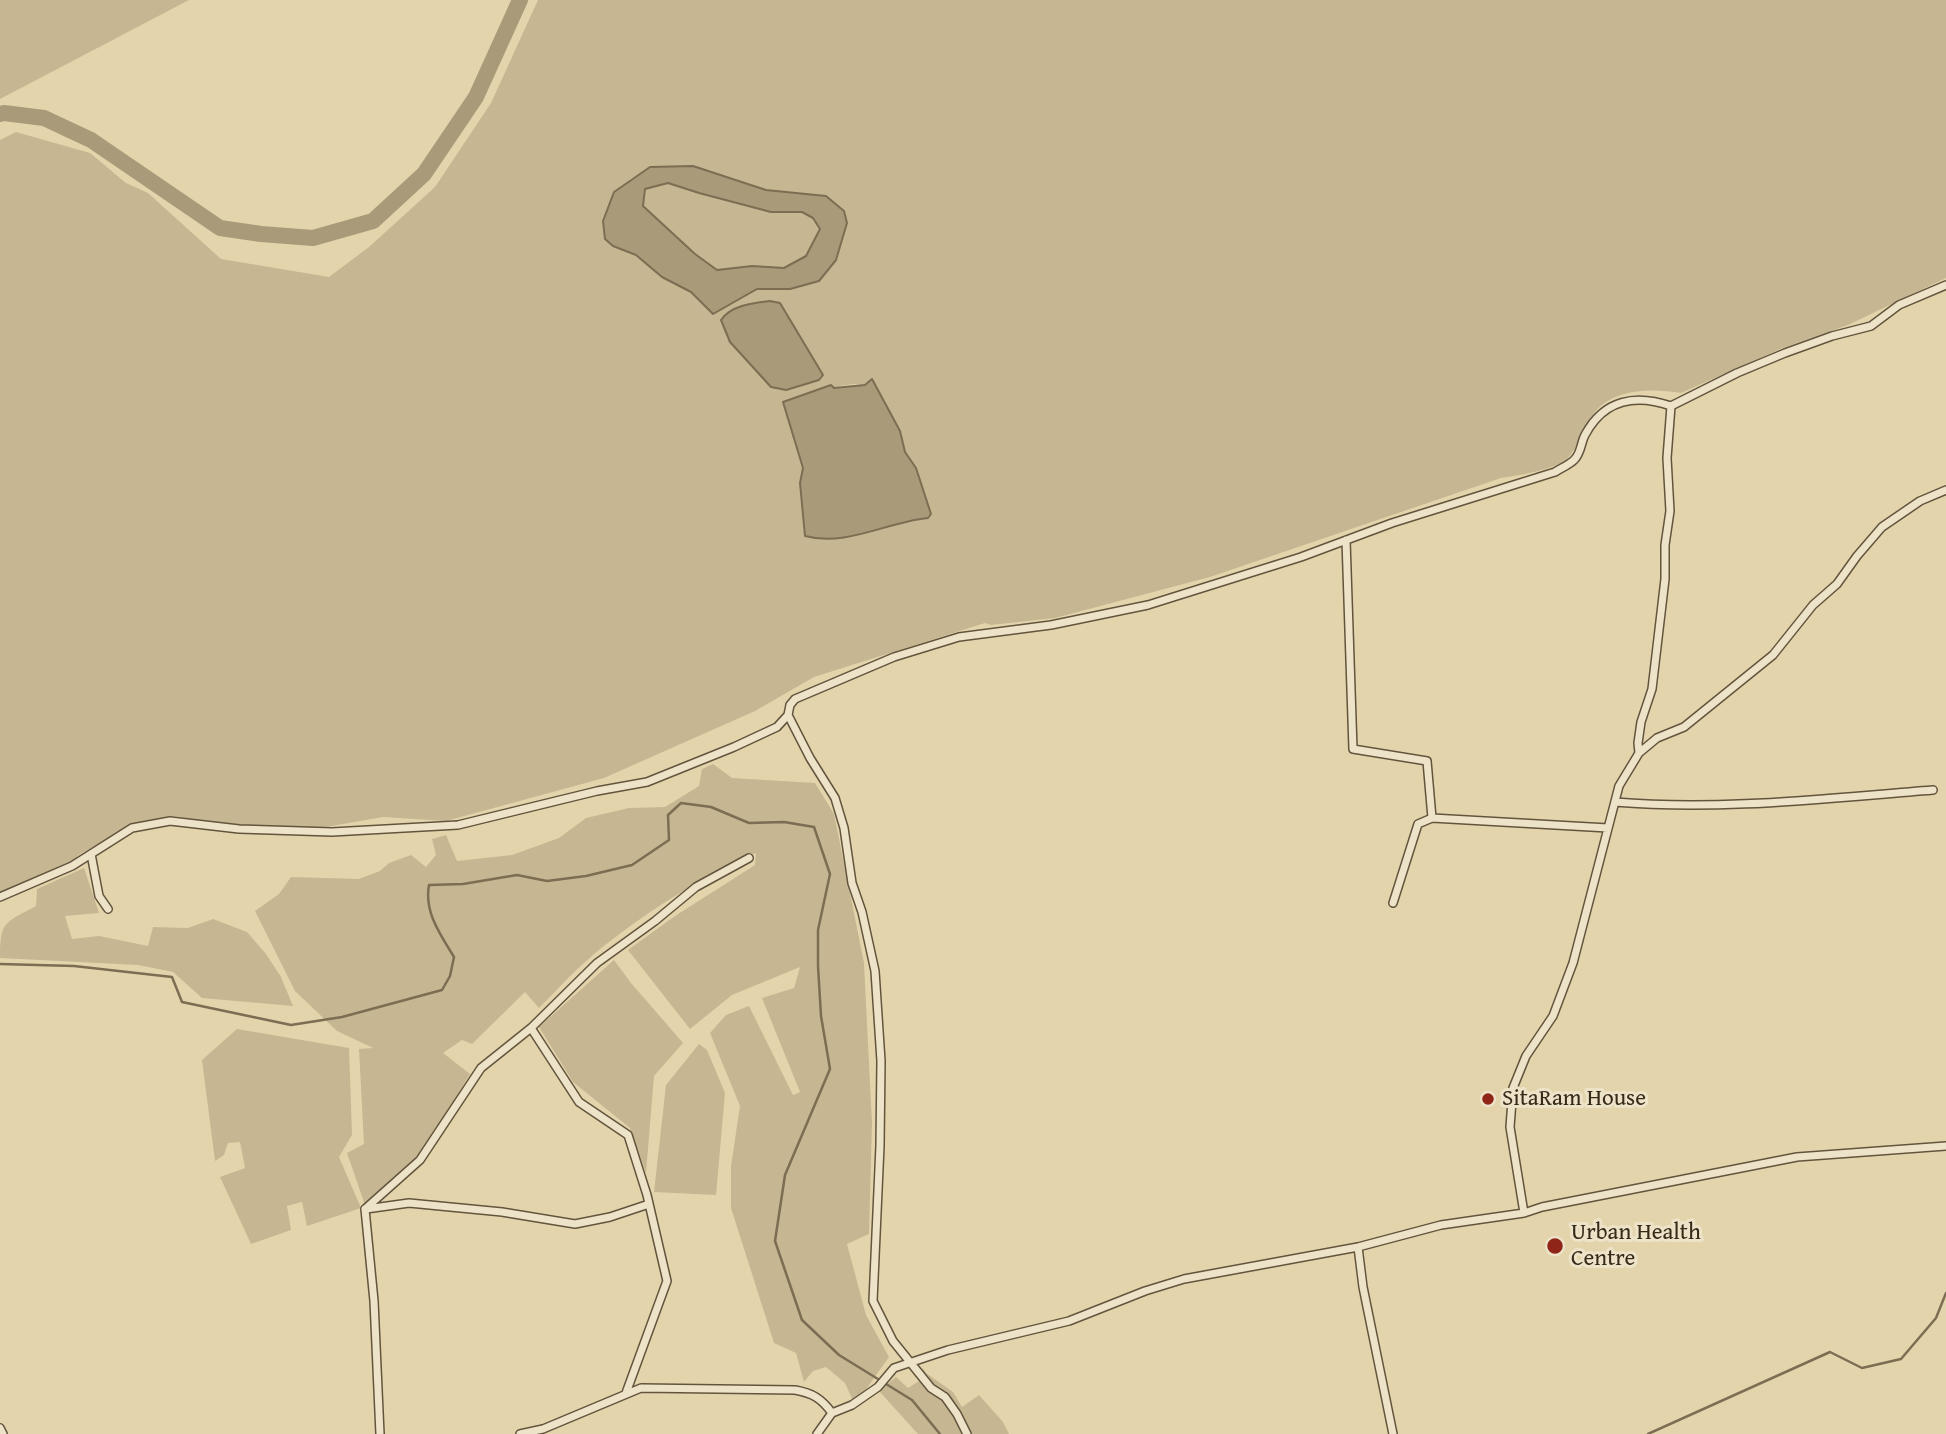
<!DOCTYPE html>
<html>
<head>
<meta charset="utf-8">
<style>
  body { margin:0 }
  canvas { display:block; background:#e3d4ab }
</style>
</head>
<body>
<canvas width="1946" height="1434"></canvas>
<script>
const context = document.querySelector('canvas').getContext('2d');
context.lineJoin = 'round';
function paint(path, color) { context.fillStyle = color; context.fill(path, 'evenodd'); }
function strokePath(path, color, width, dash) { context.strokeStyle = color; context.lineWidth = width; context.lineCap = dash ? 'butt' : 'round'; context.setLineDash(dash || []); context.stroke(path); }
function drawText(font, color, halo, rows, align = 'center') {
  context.font = font + ' "Gentium Book Plus",serif'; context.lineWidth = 6; context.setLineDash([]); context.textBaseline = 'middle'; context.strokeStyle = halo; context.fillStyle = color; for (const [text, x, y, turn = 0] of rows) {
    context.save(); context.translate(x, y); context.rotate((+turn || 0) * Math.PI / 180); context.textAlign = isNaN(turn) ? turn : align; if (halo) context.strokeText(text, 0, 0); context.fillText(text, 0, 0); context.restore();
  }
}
const green = new Path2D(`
  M0 0H189L0 99Z
  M538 0H1946V278L1848 325 1780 349 1681 393C1652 388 1610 388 1592 416 1584 427 1577 448 1568 458 1557 469 1517 476 1501 478L1210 577 1055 618 991 625 985 623 814 677 755 711 604 778 446 821 383 817 320 828 285 829 243 826 173 816 148 820 129 826 103 841 80 854 66 866 0 892V140L16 132 90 153 126 183 148 193 221 259 329 277 369 247 435 187 491 103ZM693 166 766 190 826 196 847 223 836 260 790 289H757L713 314 691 292 662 277 636 255 629 180 650 167ZM770 301 779 303 823 375 819 380ZM854 384 865 385 900 431 905 452 916 468 931 514 927 518 849 536 800 483 803 469 783 402 840 386Z
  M668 183 699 193 771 212H802L813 218 820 228 806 256 784 268 752 266 717 270 695 254 642 206 645 189Z
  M713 764 732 778 815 783 834 814 864 963 872 1123 869 1234 847 1244 866 1315 889 1357 867 1388 853 1401 845 1383 826 1367 813 1371 804 1382 796 1353 774 1343 731 1208V1166L740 1106 710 1033 726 1015 749 1006 793 1095 800 1092 762 998 794 988 800 967 732 995 690 1029 628 950 675 916 755 865 756 853C699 878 641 915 593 955 574 971 557 990 539 1008L525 992 472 1044 462 1040 443 1053 470 1074 418 1159 365 1205 347 1153 364 1144 359 1049 373 1048 337 1031 295 991 255 911 279 894 291 877 359 879 380 871 389 863 411 855 426 867 436 855 432 839 446 835 457 861 512 855 559 838 586 818 629 808 665 807 699 786 702 769Z
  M84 868 99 913 65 916 72 939 99 936 148 946 153 927 188 928 213 919 247 932 266 954 281 977 293 1006 202 998 173 972 138 965 0 958C0 920 5 923 36 906L37 889Z
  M614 960 631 983 683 1043 654 1076 646 1173 630 1128 573 1082 539 1027Z
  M237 1029 349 1048 352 1135 339 1157 361 1208 307 1226 302 1202 287 1206 291 1230 251 1244 220 1177 245 1168 240 1142 228 1143 224 1155 215 1161 202 1060Z
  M699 1044 707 1050 725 1093 716 1195 654 1192 666 1085Z
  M923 1368 926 1373 953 1392 962 1407 979 1395 1003 1422 1009 1434H918L879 1391 896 1377 908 1388 919 1381Z`);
const water = new Path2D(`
  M693 166 766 190 826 196 844 211 847 223 836 260 819 281 790 289H757L713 314 691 292 662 277 636 255 613 246 605 239 603 221 614 192 650 167ZM668 183 699 193 771 212H802L813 218 820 229 806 256 784 268 752 266 717 270 695 254 643 206 645 189Z
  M770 301 780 303 823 375 819 380 786 390 771 387 730 342 721 320C731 305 753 303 770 301Z
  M872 379 900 431 905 452 916 468 931 514 928 518C887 522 846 547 805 536L800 483 803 468 783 402 831 385 834 388 865 385Z`);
const stream = new Path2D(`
  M0 964 74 966 172 977 182 1002 291 1025 342 1017 442 990 450 976 454 957C440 934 424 912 429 885L463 884 517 875 547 881 586 876 632 865 669 840 668 815 681 803 711 807 749 823 784 822 814 827 830 874 818 930V966L821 1016 830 1069 785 1175 775 1241 802 1320 839 1355 912 1400 940 1434
  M1648 1434 1830 1352 1862 1368 1901 1359 1936 1318 1946 1293`);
const river = new Path2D(`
  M0 114 4 113 44 118 91 140 220 228 261 234 313 238 373 221 424 174 476 97 520 0`);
const minor = new Path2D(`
  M1671 406 1737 373 1785 353 1832 336 1871 326 1899 305 1946 285
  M1346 540 1353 749 1427 761 1432 818 1418 824 1393 903
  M788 715 810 758 835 798 844 828 852 883 862 912 875 971 881 1061 880 1146 873 1301 893 1341 931 1388 945 1397 957 1414 967 1434
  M1639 753 1657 738 1684 727 1773 655 1813 605 1837 584 1857 556 1882 527 1920 501 1946 490
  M1615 802C1721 811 1828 798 1933 790
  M1432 818 1608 828
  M91 854 99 896 108 909
  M0 897 72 866 132 828 170 821 239 829 332 832 458 825 597 791 647 782 734 747 777 727 788 715 790 705 795 699 894 657 959 637 1051 625 1148 605 1301 557 1392 523 1555 472C1561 468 1569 465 1574 460 1581 454 1581 442 1585 435 1604 399 1636 394 1671 406L1667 458 1670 511 1665 545V579L1652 689 1641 722 1638 743 1639 753 1619 786 1573 963 1553 1016 1526 1056 1513 1088 1510 1127 1524 1213
  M531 1028 597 963 655 921 696 887 749 858
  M365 1209 420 1160 481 1068 531 1028 579 1102 628 1135 647 1195 667 1281 626 1393
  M365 1209 374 1301 380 1434
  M366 1209 409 1203 502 1212 575 1224 610 1217 649 1204
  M1358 1247 1363 1287 1393 1434
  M0 1428 3 1434
  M520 1434 543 1429 641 1388 795 1390C812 1393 821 1398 832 1413L852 1405 878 1387 894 1368 948 1350 1069 1321 1145 1291 1184 1279 1358 1247 1441 1225 1524 1213 1542 1207 1797 1157 1946 1146
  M817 1434 832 1413`);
const markers = [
  [1488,1099,7,"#8f2418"],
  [1555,1246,9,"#8f2418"]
];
const poiNames = [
  ["SitaRam House",1502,1099],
  ["Urban Health",1571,1233],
  ["Centre",1571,1259]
];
paint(green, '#c6b792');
paint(water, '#a99a79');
strokePath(water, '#7c6d53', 2);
strokePath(stream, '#7c6d53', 2.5);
strokePath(river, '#a99a79', 16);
strokePath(minor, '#63543e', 10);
strokePath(minor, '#ede3c8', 7);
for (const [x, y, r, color] of markers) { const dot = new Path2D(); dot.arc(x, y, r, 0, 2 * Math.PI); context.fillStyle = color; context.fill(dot); strokePath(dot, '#ede3c8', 2.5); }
drawText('23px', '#382a19', '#ede3c8', poiNames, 'left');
</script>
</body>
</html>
